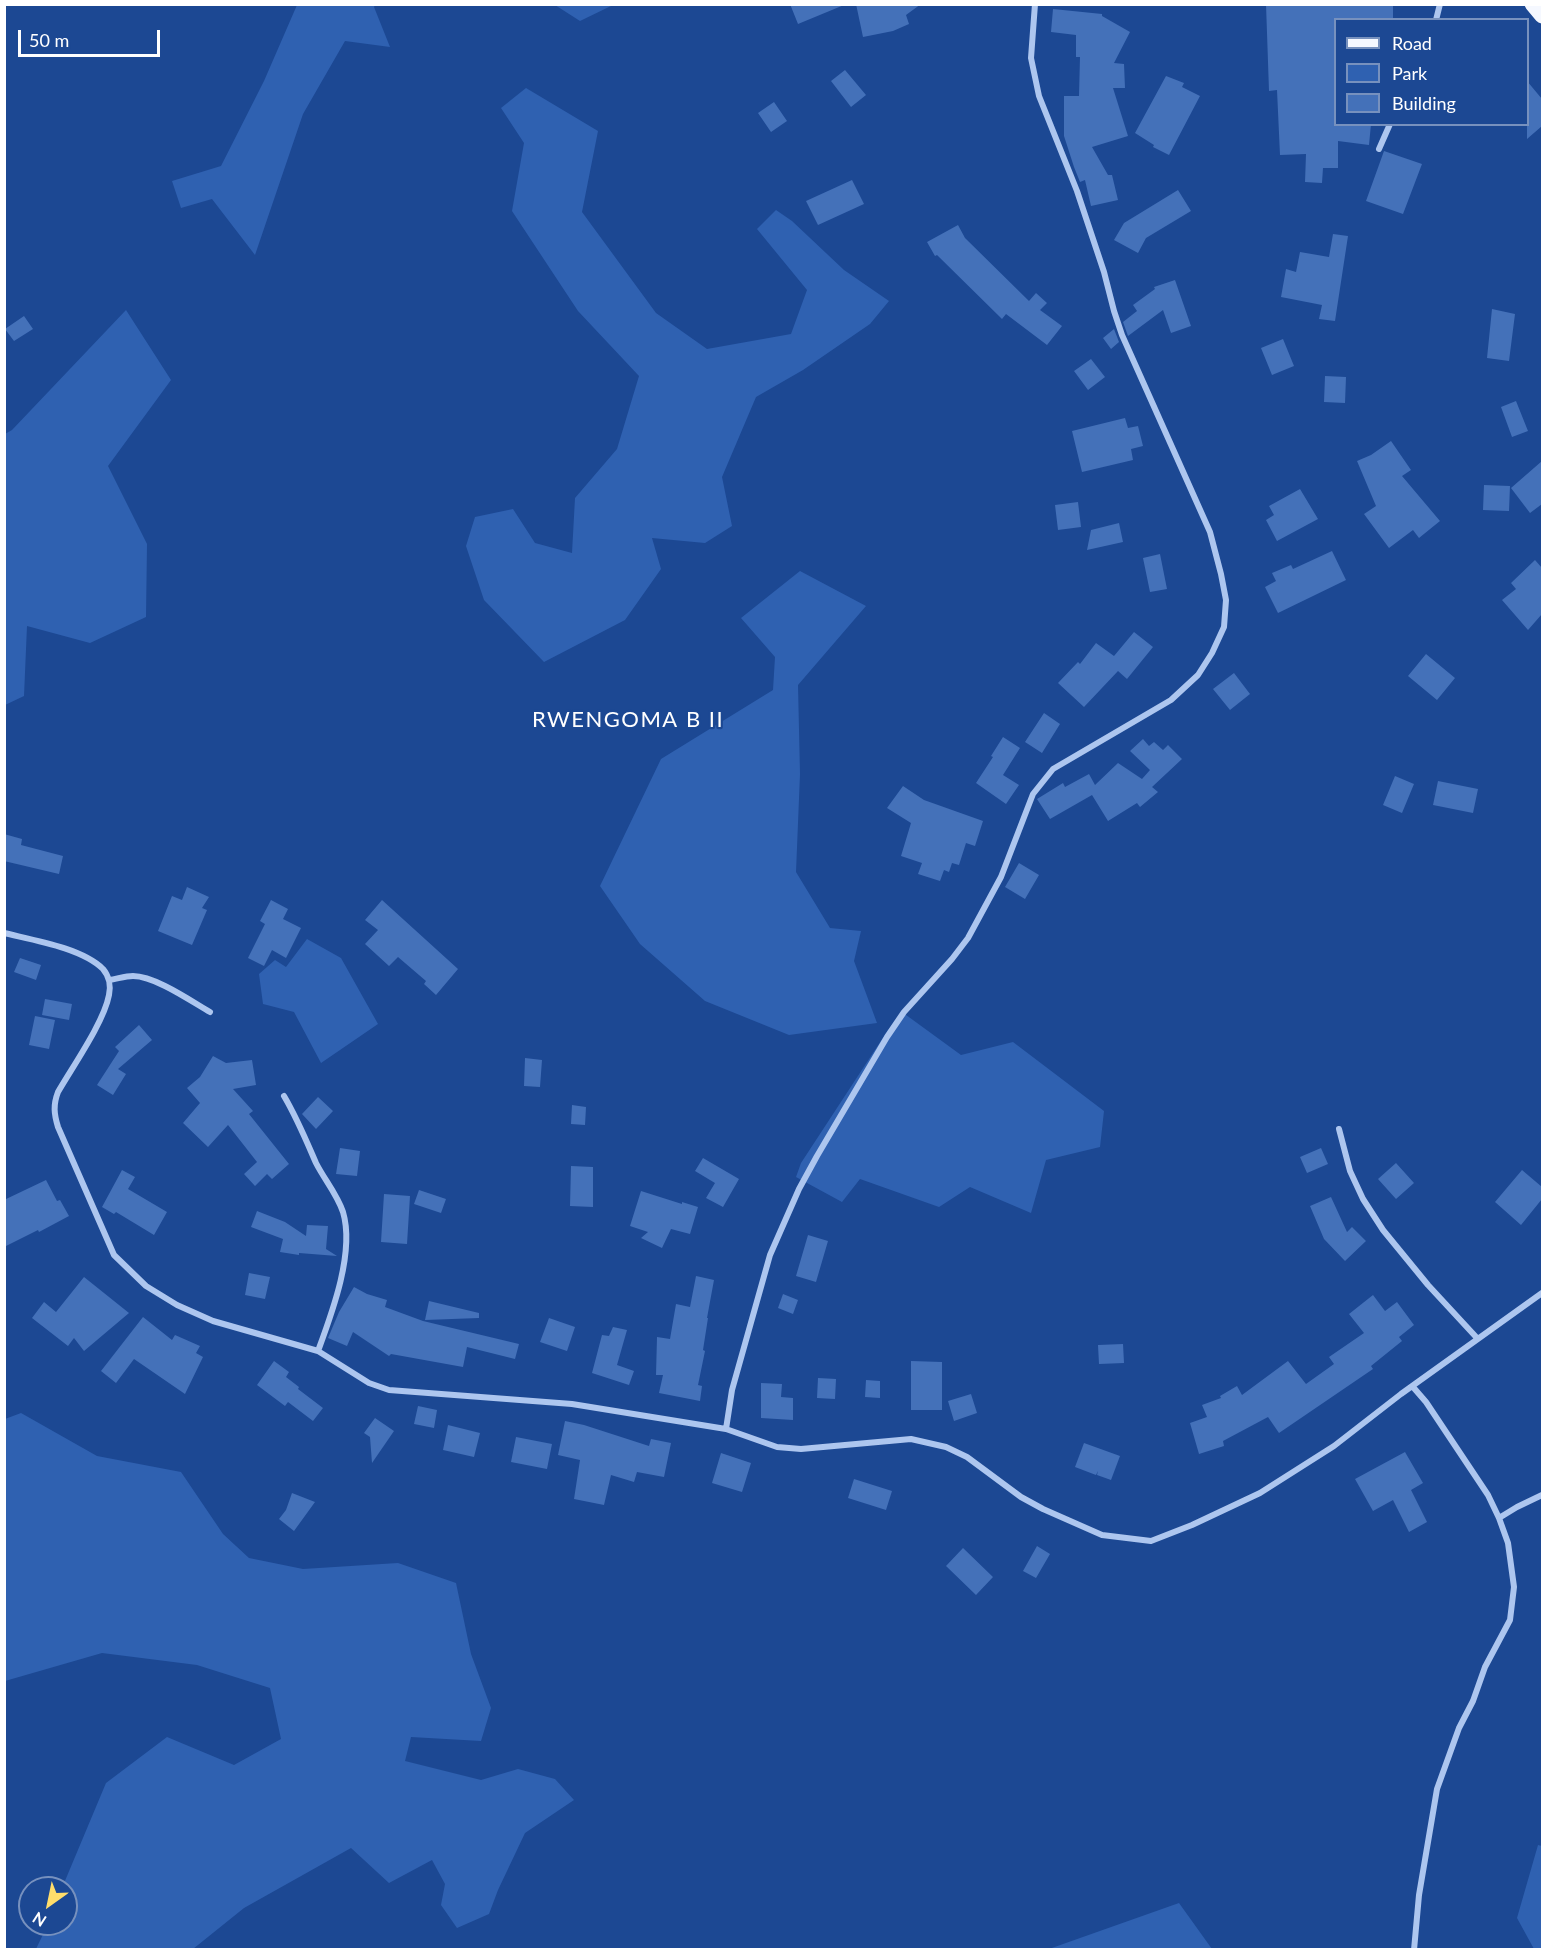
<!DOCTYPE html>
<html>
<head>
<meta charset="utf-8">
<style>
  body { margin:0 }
  #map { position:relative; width:1547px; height:1954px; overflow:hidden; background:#1c4893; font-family:Lato,sans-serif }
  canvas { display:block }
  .frame { position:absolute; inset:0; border:6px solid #fff; pointer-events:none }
  .legend { position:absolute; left:1334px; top:18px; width:195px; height:108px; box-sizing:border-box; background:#1c4893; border:2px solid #7791be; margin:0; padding:8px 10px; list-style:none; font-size:18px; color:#fff }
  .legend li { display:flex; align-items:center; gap:12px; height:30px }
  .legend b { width:30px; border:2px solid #7791be }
  .north { position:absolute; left:18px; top:1876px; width:60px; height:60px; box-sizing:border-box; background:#1c4893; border:2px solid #7791be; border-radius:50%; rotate:213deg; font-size:16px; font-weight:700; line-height:24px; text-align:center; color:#fff }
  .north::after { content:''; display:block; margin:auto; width:21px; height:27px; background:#ffdd6b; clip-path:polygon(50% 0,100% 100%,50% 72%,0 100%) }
  .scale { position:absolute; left:18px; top:30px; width:142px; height:27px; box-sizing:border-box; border:3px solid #fff; border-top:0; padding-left:8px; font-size:18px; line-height:21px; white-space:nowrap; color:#fff; -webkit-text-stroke:4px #1c4893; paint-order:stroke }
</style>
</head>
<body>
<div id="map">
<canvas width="1547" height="1954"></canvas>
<div class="frame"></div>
<ul class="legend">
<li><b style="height:8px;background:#f5f8ff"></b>Road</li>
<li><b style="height:16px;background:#2f61b1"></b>Park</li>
<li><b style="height:16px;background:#4471b9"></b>Building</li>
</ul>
<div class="north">N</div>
<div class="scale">50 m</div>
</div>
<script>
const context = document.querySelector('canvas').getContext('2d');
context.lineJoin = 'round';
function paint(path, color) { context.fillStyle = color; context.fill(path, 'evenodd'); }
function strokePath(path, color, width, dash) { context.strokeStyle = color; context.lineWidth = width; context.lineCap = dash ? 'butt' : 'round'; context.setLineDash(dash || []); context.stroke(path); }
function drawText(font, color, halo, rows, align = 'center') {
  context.font = font + ' Lato,sans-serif'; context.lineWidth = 4.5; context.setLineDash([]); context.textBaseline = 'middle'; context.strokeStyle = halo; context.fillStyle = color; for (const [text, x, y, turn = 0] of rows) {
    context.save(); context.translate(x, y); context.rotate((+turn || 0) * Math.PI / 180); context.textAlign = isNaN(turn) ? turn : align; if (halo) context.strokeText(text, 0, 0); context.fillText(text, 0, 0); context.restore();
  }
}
const green = new Path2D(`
  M297 5H375L374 7 390 47 345 41 303 114 255 255 212 199 181 208 172 181 221 166 264 81Z
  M555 5H613L580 21Z
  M526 88 598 131 582 212 656 313 707 349 791 334 807 290 757 229 776 210 792 221 844 270 889 301 870 324 803 370 756 397 722 477 732 526 705 543 652 538 661 569 625 620 544 662 484 600 466 546 475 517 513 509 535 543 572 553 575 498 617 449 639 376 578 311 512 211 524 143 501 108Z
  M126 310 171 380 108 466 147 544 146 617 90 643 27 626 24 696 5 705V434L12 430Z
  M800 571 866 606 798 685 800 774 796 872 830 928 861 931 854 961 877 1023 789 1035 705 1001 640 944 600 886 661 759 773 690 775 657 741 618Z
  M307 939 341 958 378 1024 321 1063 294 1012 263 1004 259 974 275 960 286 967Z
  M902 1012 961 1055 1013 1042 1104 1111 1100 1147 1046 1160 1031 1213 970 1187 939 1207 860 1179 842 1202 796 1177 801 1163 888 1030Z
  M21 1413 97 1456 181 1472 223 1534 249 1558 303 1569 398 1563 456 1583 471 1654 491 1708 481 1741 411 1737 405 1761 481 1780 518 1769 555 1779 574 1800 525 1833 498 1890 489 1914 457 1928 441 1905 445 1884 432 1860 389 1883 351 1848 244 1908 193 1949H36L48 1924H66V1888H62L106 1783 167 1737 234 1765 281 1739 270 1688 197 1665 102 1653 5 1681V1419Z
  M1538 1845 1542 1846V1950L1534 1949 1517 1918Z
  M1179 1903 1212 1949H1049Z`);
const building = new Path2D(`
  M790 4H844V5L798 24Z
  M856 4H921L906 15 909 24 893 31 863 37Z
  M1266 4H1393V20H1335V124H1371L1369 145 1338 141V168H1323L1322 183 1305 182 1306 154 1280 155 1277 90 1269 91Z
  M1053 9 1102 14V16L1130 32 1114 63 1124 64 1125 88H1113L1128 136 1092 147 1108 175H1112L1118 200 1091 206 1085 180 1080 182 1074 167 1064 136V96H1079L1080 57H1076V35L1051 32Z
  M845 70 866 95 851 107 831 81Z
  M1166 76 1184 83 1182 87 1200 96 1169 155 1153 147 1154 145 1135 133Z
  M1527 81 1542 99V126L1527 139Z
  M774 102 787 121 771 132 758 113Z
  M1384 151 1422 164 1403 214 1366 201Z
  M852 180 864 204 818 225 806 201Z
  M1178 190 1191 211 1146 238 1138 253 1114 240 1124 223Z
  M958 225 965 238 1029 301 1036 293 1047 303 1040 310 1062 326 1047 345 1006 314 1002 319 937 255 935 256 927 242Z
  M1333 234 1348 236 1335 321 1319 319 1322 305 1281 297 1286 269 1296 272 1300 252 1329 257Z
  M1175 280 1191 326 1171 333 1163 310 1128 336 1123 322 1137 311 1133 305 1155 289 1154 287Z
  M1492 309 1515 314 1509 361 1487 358Z
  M24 316 33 329 14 341 5 329Z
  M1114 329 1119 342 1111 349 1103 338Z
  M1283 339 1294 366 1272 375 1261 348Z
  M1091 359 1105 377 1088 390 1074 371Z
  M1325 376 1346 377 1345 403 1324 402Z
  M1516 401 1528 431 1512 437 1501 407Z
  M1125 418 1128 428 1138 426 1143 446 1131 449 1133 460 1082 472 1072 431Z
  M1391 441 1411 470 1402 476 1440 521 1419 538 1413 530 1389 548 1364 514 1376 506 1357 461 1371 455Z
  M1542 461V504L1530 513 1511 488Z
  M1484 485 1510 486 1509 511 1483 510Z
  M1300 489 1318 519 1277 541 1266 520 1274 515 1269 506Z
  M1078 502 1081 527 1058 530 1055 505Z
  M1119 523 1123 542 1087 550 1091 530Z
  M1332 551 1346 580 1278 613 1265 587 1276 581 1272 573 1291 565 1293 569Z
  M1160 554 1167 589 1150 592 1143 558Z
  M1535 560 1542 568V614L1528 630 1502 600 1516 589 1511 583Z
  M1134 632 1153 647 1127 679 1118 671 1084 707 1058 683 1078 662 1080 664 1096 643 1114 656Z
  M1426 654 1455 678 1437 700 1408 676Z
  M1234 673 1250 694 1230 710 1213 689Z
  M1044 713 1060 724 1042 753 1025 742Z
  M1003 737 1020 748 1003 775 1019 785 1006 804 976 783 993 757 991 756Z
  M1143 739 1149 746 1154 742 1163 750 1168 745 1182 759 1152 787 1158 792 1140 807 1137 803 1108 821 1092 795 1050 819 1037 799 1063 783 1065 787 1089 774 1095 785 1118 763 1142 779 1150 770 1130 751Z
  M1395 776 1414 784 1402 813 1383 805Z
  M1438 781 1478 789 1473 813 1433 805Z
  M903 786 924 800 983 821 975 846 966 843 959 865 952 863 949 872 944 870 940 881 918 874 922 863 901 856 911 823 887 808Z
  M4 834 22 839 21 845 63 856 59 874 4 861Z
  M1019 863 1039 875 1025 899 1005 887Z
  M187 887 209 897 202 908 207 910 192 945 158 931 172 896 182 900Z
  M271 900 288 909 283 919 301 928 286 958 272 950 264 966 248 958 265 924 260 921Z
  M382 900 458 969 436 995 424 984 426 981 398 957 389 966 365 944 378 930 365 920Z
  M20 958 41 965 36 980 14 972Z
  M45 999 72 1004 69 1020 42 1015Z
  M35 1016 55 1020 49 1049 29 1045Z
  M139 1025 152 1040 118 1069 126 1074 113 1095 97 1085 119 1051 115 1047Z
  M213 1056 226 1063 252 1060 256 1085 233 1089 253 1111 249 1114 289 1164 272 1179 267 1174 255 1186 244 1174 257 1162 228 1125 208 1147 183 1123 200 1103 187 1088 200 1077Z
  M525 1058 542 1060 540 1087 524 1086Z
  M318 1097 333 1111 316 1129 302 1114Z
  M572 1105 586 1107 585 1125 571 1124Z
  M340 1148 360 1151 357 1176 336 1174Z
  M1321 1148 1328 1164 1307 1173 1300 1157Z
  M703 1158 739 1179 723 1207 706 1198 715 1183 695 1171Z
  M1396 1163 1414 1183 1396 1199 1378 1179Z
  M571 1166 593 1167V1207L570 1206Z
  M122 1170 135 1177 128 1189 167 1212 154 1235 116 1212 114 1214 102 1207Z
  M1522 1170 1542 1187V1199L1521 1225 1495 1202Z
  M46 1180 57 1201 60 1200 69 1216 39 1232 38 1230 4 1247V1200Z
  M419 1190 446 1199 441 1213 414 1204Z
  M641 1191 682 1204V1202L698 1207 690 1234 671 1229 662 1248 641 1238 648 1232 630 1226Z
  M384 1194 410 1196 407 1244 381 1242Z
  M1331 1197 1347 1232 1352 1227 1366 1241 1345 1261 1324 1239 1310 1206Z
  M257 1211 285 1222 306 1236 307 1225 328 1226 326 1249 337 1256 299 1253V1255L280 1252 283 1239 251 1227Z
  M808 1235 828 1241 816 1282 796 1276Z
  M249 1273 270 1277 265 1299 245 1295Z
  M696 1276 714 1280 707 1318H708L703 1350 705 1351 698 1385 702 1386 700 1401 659 1393 663 1375H656L657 1337 670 1339 676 1304 690 1307Z
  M84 1277 129 1313 84 1351 74 1338 68 1346 32 1318 44 1302 56 1312Z
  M354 1287 367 1294 387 1300 385 1307 423 1321 519 1344 515 1359 467 1347 463 1367 391 1354 389 1356 353 1332 347 1346 328 1338 339 1312Z
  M783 1294 798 1300 793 1314 778 1308Z
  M1373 1295 1385 1311 1397 1302 1414 1325 1399 1337 1402 1341 1371 1366 1373 1369 1279 1433 1268 1417 1223 1441 1224 1446 1199 1454 1190 1423 1207 1417 1202 1405 1221 1398 1220 1396 1237 1386 1242 1395 1288 1361 1306 1384 1334 1364 1329 1357 1364 1333 1349 1314Z
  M429 1301 479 1313V1318L425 1320Z
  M143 1317 172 1340 175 1335 200 1346 196 1353 203 1357 185 1394 134 1359 116 1383 101 1371Z
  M549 1318 575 1327 567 1351 540 1342Z
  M613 1327 627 1330 617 1365 634 1371 629 1385 592 1373 602 1335 609 1336Z
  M1123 1344 1124 1363 1099 1364 1098 1345Z
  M274 1361 289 1372 286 1377 299 1387 298 1389 323 1408 313 1421 288 1402 285 1406 257 1385Z
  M911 1361 942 1362V1410H911Z
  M818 1378 836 1379 835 1399 817 1398Z
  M866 1380 880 1381V1398L865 1397Z
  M761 1383 782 1384 781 1397 793 1398V1420L761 1418Z
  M971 1394 977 1413 954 1421 948 1401Z
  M418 1406 437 1410 434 1428 414 1424Z
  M375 1418 394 1431 372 1463 370 1437 364 1433Z
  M565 1421 584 1425 649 1446 651 1439 671 1443 664 1477 637 1472 634 1482 611 1475 604 1505 574 1499 580 1460 558 1455Z
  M448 1425 480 1433 474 1457 443 1450Z
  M516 1437 552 1444 547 1469 511 1462Z
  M1084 1443 1120 1456 1111 1480 1097 1475 1098 1471 1096 1475 1075 1467Z
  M1405 1452 1423 1483 1411 1490 1427 1522 1409 1532 1393 1500 1373 1511 1355 1479Z
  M721 1453 751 1463 742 1492 712 1483Z
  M854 1479 892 1491 886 1510 848 1498Z
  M292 1493 315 1502 294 1531 279 1519 286 1510Z
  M1037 1546 1050 1554 1036 1578 1023 1571Z
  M963 1548 993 1577 976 1595 946 1566Z`);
const minor = new Path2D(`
  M1436 20 1440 4
  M1379 149 1390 124
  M4 933C33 940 82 948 103 969 109 976 111 986 109 995 104 1022 73 1066 58 1092 53 1105 54 1114 58 1127L114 1255 146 1286 177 1305 213 1321 318 1351 369 1383 389 1390 572 1404 726 1429 777 1447 801 1449 911 1439 946 1447 967 1457 1021 1497 1043 1509 1102 1535 1151 1541 1192 1525 1260 1493 1334 1446 1401 1394 1542 1293
  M109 980C117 979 125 976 133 976 155 976 191 1001 210 1012
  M284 1096C297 1118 306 1140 316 1163 324 1179 337 1194 343 1212 355 1252 332 1313 318 1351
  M1339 1129 1350 1171 1363 1199 1383 1230 1428 1285 1477 1338
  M1413 1387 1426 1402 1488 1495 1499 1518 1508 1543 1514 1587 1510 1620 1485 1667 1473 1701 1459 1728 1437 1789 1419 1895 1414 1950
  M726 1429 732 1390 770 1255 799 1189 817 1156 887 1037 904 1012 952 959 968 938 1001 877 1033 794 1053 769 1171 700 1198 675 1212 653 1224 627 1226 600 1221 574 1210 532 1122 335 1114 311 1104 272 1077 191 1039 96 1031 58 1035 4
  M1499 1518 1517 1507 1542 1495`);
const primary = new Path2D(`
  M1532 4 1542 16`);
const quarterNames = [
  ["RWENGOMA B II",628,720]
];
paint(green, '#2f61b1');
paint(building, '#4471b9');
strokePath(minor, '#adc6ef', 6);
strokePath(primary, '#f5f8ff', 15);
context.letterSpacing = '1.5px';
drawText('22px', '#fff', '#1c4893', quarterNames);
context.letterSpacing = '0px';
</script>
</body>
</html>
